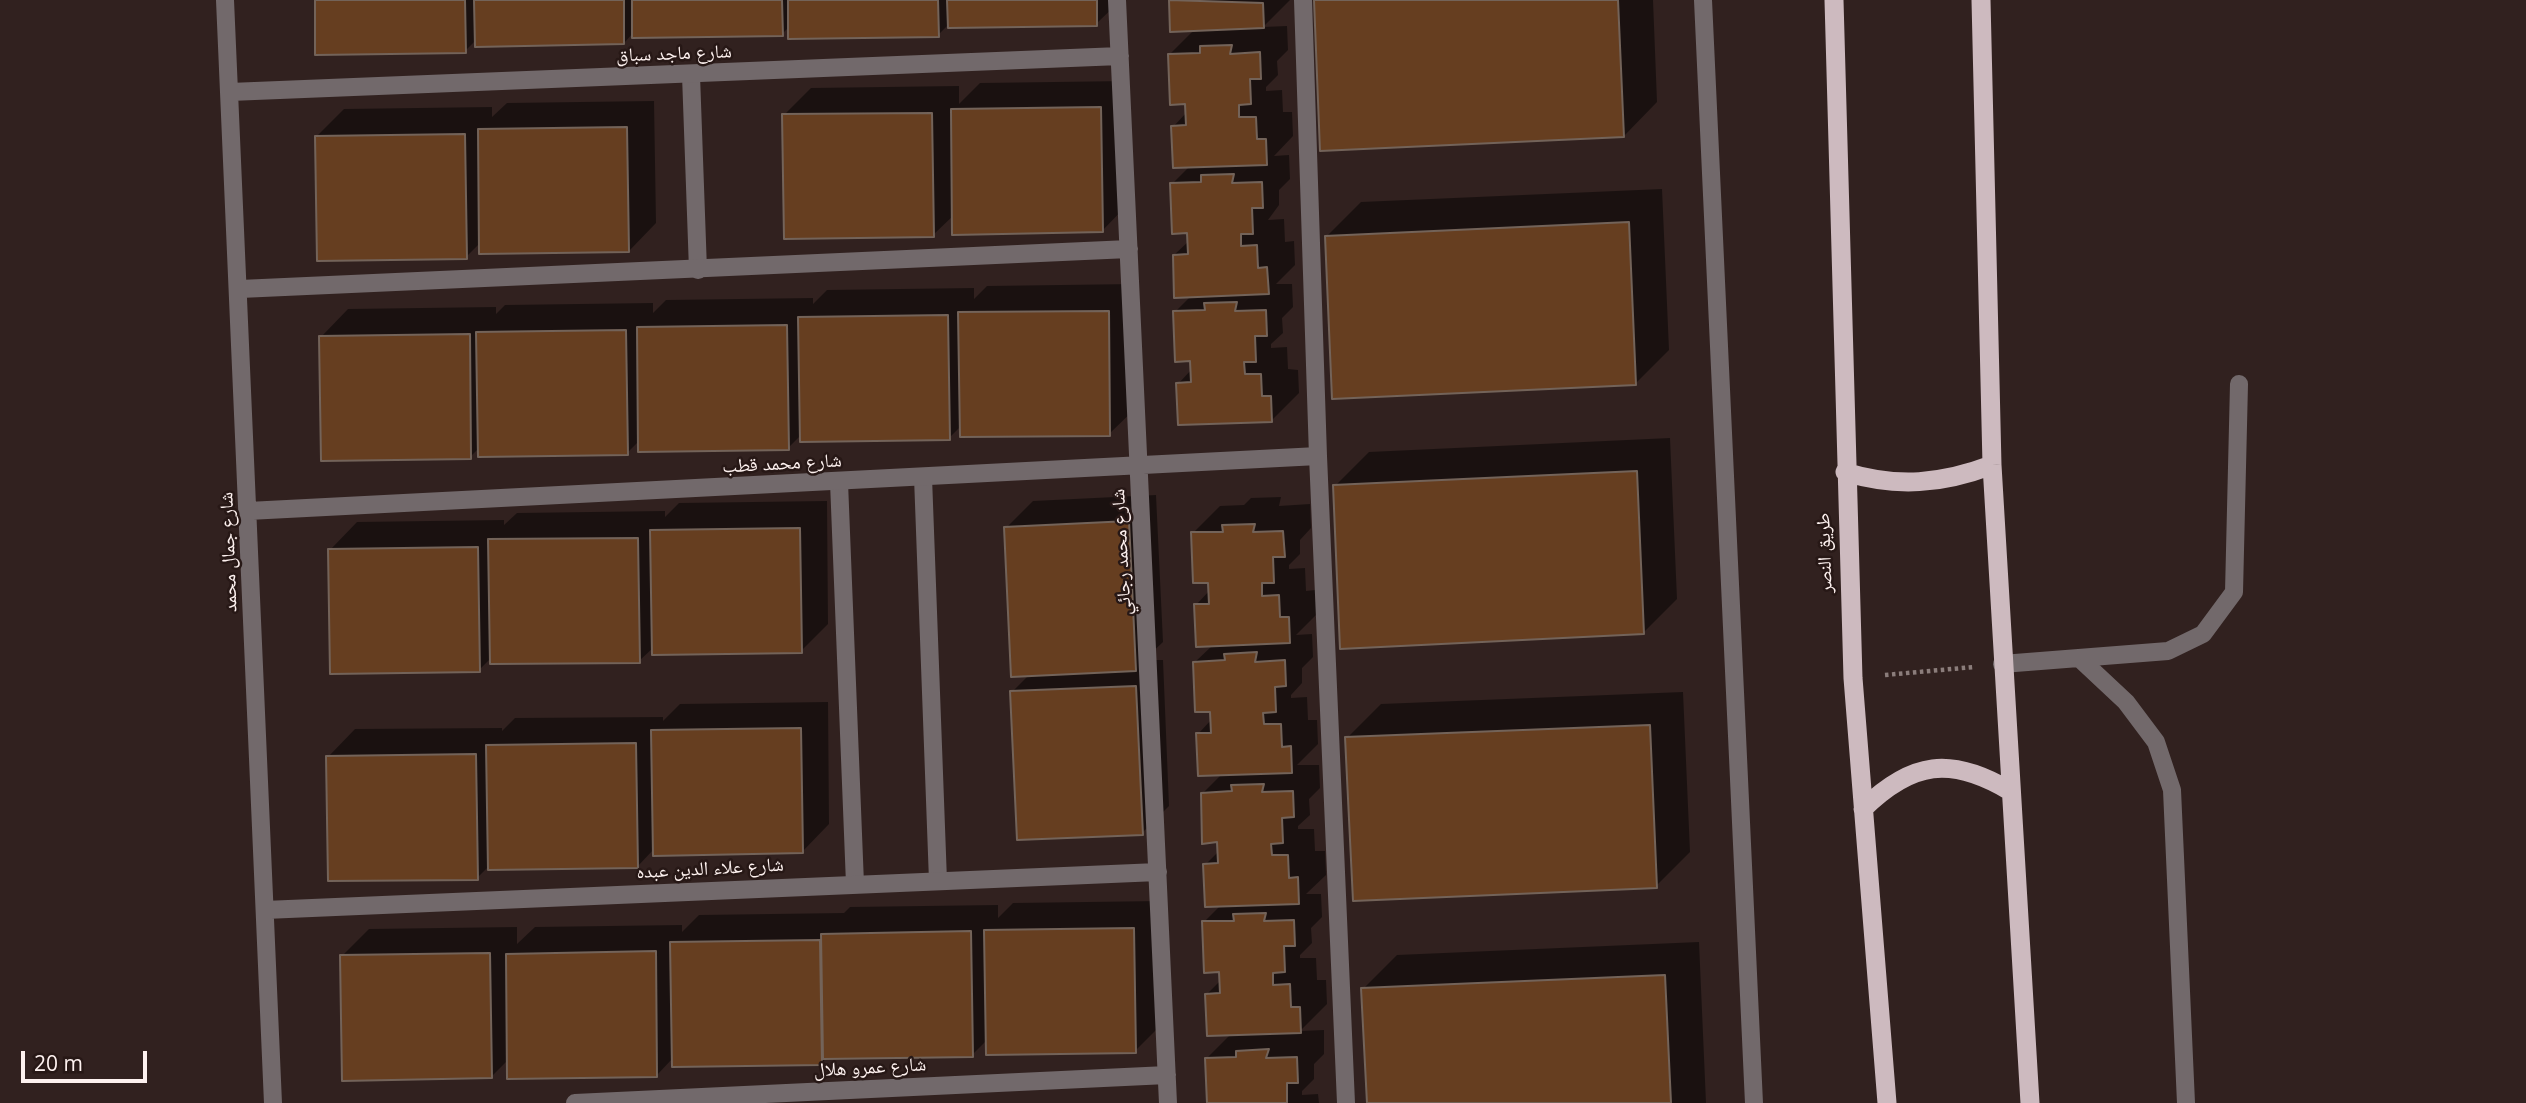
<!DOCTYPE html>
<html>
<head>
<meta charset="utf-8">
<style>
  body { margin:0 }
  #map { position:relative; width:2526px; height:1103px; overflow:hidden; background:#31211f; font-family:"Open Sans",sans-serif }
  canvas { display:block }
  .scale { position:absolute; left:21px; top:1051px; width:126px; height:32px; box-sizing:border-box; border:4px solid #fdf1ef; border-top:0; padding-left:9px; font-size:21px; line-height:24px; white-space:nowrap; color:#fdf1ef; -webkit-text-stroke:5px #271816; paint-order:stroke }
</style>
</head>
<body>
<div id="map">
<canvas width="2526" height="1103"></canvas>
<div class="scale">20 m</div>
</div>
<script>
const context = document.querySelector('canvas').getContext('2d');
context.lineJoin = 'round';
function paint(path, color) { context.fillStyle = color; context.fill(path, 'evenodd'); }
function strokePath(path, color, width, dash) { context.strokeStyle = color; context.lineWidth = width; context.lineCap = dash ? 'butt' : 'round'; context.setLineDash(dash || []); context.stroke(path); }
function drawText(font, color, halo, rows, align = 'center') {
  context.font = font + ' "Open Sans","Noto Naskh Arabic",sans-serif'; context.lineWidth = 5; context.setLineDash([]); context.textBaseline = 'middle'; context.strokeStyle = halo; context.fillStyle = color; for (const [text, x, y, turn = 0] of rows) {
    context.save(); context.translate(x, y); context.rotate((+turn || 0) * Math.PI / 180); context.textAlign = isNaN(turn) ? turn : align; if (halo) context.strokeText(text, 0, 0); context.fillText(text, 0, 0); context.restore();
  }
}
const shadow = new Path2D(`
  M317 0H1121L1096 24H949L938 35 790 26 782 34 634 32 624 43 477 39 465 51Z
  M1171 0H1290L1263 27 1287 26 1288 50 1277 61 1278 75 1266 87V91L1282 90 1283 112H1292L1293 136 1274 156 1289 155 1290 179 1279 190V205L1268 220 1284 219 1285 242 1294 241 1295 265 1276 284H1292L1293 307 1282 318 1283 333 1271 344V348L1287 347 1288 369 1298 370 1299 393 1271 421 1178 384 1192 369 1175 312 1192 295 1174 255 1189 241 1172 184 1190 166 1173 127 1187 112 1170 54 1195 29 1172 30Z
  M1316 0H1653L1657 102 1624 136Z
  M1128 81 1129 203 1102 231 954 215 933 235 784 115 811 88 959 86V104L980 83Z
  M654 101 656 223 629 251 481 242 466 257 317 136 344 109 492 107V117L507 103Z
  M1662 189 1669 350 1636 383 1327 236 1361 202Z
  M1135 284 1137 407 1109 434 961 426 949 438 801 435 788 448 640 440 627 453 479 448 470 457 321 337 348 309 496 307V314L505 305 653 303V313L666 300 813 298V304L827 290 974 288V299L987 286Z
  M1670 438 1677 599 1643 633 1335 486 1369 452Z
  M1156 495 1163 642 1144 660H1163L1169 806 1142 833 1012 692 1030 674 1006 528 1033 501Z
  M1281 497 1279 506 1310 504 1311 528 1300 540V554L1289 565V569L1305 568 1306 591 1315 590 1317 614 1296 635 1312 634 1313 657 1302 668V683L1291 695V698L1307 697 1308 720H1317L1318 744 1297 765H1319L1320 788 1309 799 1310 815 1298 826V829H1314L1315 851H1325L1326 875 1306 894H1321L1322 917 1311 928 1312 943 1300 955V958H1316L1317 980H1326L1327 1004 1300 1031 1324 1030V1054L1314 1064V1079L1302 1091V1095L1318 1094 1319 1103H1208L1206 1059 1232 1033 1207 994 1221 980 1204 922 1221 905 1205 865 1219 851V841L1202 794 1222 774 1198 734 1212 719 1195 662 1213 645 1196 605 1210 590 1193 533 1220 506 1244 505 1251 498Z
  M827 501 828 624 801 651 654 647 639 661 491 658 479 670 330 550 357 522 504 520V525L517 513 665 511V517L679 503Z
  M1683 692 1690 852 1656 886 1347 738 1381 704Z
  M828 702 829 824 802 852 654 849 637 867 487 868 477 878 328 757 355 729 502 728V731L515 718 663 717V721L680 704Z
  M1161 901 1162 1024 1135 1051 988 1039 972 1055 828 1057 821 1063 673 1058 657 1075 509 1059 491 1077 342 956 369 929 517 927V944L535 927 682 925V932L699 915 844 913 850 907 998 905V918L1013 903Z
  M1699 942 1706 1103H1368L1363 989 1397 955Z`);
const building = new Path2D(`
  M315 0H465L466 53 315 55Z
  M474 0H624V44L475 47Z
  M632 0H782L783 36 632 38Z
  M788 0H938L939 37 788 39Z
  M947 0H1097V26L948 28Z
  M1169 0 1263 3 1264 28 1170 32Z
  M1314 0H1618L1624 137 1320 151Z
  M1232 45 1230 54 1260 52 1261 79H1250L1251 104 1239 105V117H1256L1257 139H1266L1267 165 1173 168 1171 126 1186 125 1185 104 1170 105 1168 54 1200 53V46Z
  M1101 107 1103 232 952 235 951 109Z
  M932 113 934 237 784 239 782 114Z
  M627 127 629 252 479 254 478 129Z
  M465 134 467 259 317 261 315 136Z
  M1234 174 1232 183 1262 182 1263 208H1252L1253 234H1241V246L1257 245 1258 268 1267 267 1269 294 1174 298 1173 255 1188 254 1187 233 1172 234 1170 183 1201 182V175Z
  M1629 222 1636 385 1332 399 1325 236Z
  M1237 302 1235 311 1266 310 1267 336H1255L1256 362H1244L1245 374H1261L1262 396H1271L1272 422 1178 425 1176 383 1191 382 1190 361 1175 362 1173 311 1205 310 1204 303Z
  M1109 311 1110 436 960 437 958 312Z
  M948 315 950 440 800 442 798 317Z
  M787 325 789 450 638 452 637 327Z
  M626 330 628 455 478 457 476 332Z
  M470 334 471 459 321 461 319 336Z
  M1637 471 1644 634 1340 649 1333 485Z
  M1129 521 1136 671 1011 677 1004 527Z
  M1255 524 1253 532 1283 531 1285 557H1273L1274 583H1262V596L1279 595 1280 617H1289L1290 643 1196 647 1194 604H1209L1208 583H1193L1191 532H1223L1222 525Z
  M800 528 802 653 652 655 650 530Z
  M638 538 640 663 490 664 488 539Z
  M478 547 480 672 330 674 328 549Z
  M1257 652 1255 662 1285 660 1286 686 1275 687 1276 712 1263 713 1264 724H1281L1282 747 1291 746 1292 773 1198 776 1196 733H1211L1210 712H1195L1193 662 1225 660 1224 654Z
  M1136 686 1143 835 1017 840 1010 691Z
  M1650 725 1657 888 1353 901 1345 737Z
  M801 728 803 853 653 856 651 730Z
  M636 743 638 868 488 870 486 745Z
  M476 754 478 880 328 881 326 756Z
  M1264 784 1262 792 1293 791 1294 817 1282 818 1283 843 1271 844 1272 855H1288L1289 878 1298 877 1299 904 1205 907 1203 864 1218 863 1217 842 1202 844 1201 793 1232 791 1231 785Z
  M1266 913 1264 921 1294 920 1295 946H1284L1285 972 1273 973V985L1290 984 1291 1007H1300L1301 1033 1207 1036 1205 994 1220 993 1219 972 1204 973 1202 921H1234L1233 914Z
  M1134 928 1136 1053 986 1055 984 930Z
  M971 931 973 1057 823 1059 821 934Z
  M820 940 822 1065 672 1067 670 942Z
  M656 951 657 1077 507 1079 506 954Z
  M490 953 492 1078 342 1081 340 955Z
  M1665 975 1671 1103H1367L1361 988Z
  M1269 1049 1266 1058 1297 1057 1298 1083H1287V1103H1207L1205 1058 1236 1057V1051Z`);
const path = new Path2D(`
  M1885 675 1974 667`);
const service = new Path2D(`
  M1703 0 1754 1103
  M691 75 698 270
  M923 477 938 881
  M839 482 855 884
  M2079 658 2126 702 2156 742 2172 790 2186 1103
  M2002 664 2168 651 2203 634 2234 592 2239 384`);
const minor = new Path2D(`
  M225 0 273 1103
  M1117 0 1168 1103
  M1303 0 1318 456 1346 1103
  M230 92 1120 56
  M240 289 1129 249
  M248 511 1318 456
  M265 910 1158 872
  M575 1103 1167 1075`);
const trunk = new Path2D(`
  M1834 0 1853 678 1887 1103
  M1981 0 1992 465 2030 1103
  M1845 472C1897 488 1942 484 1992 465
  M1863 809C1912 761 1951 756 2010 791`);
const streetNames = [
  ["شارع ماجد سباق",674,54,-2],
  ["شارع محمد قطب",782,464,-3],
  ["شارع جمال محمد",229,552,-92],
  ["شارع محمد رجائي",1122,552,-93],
  ["طريق النصر",1825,553,-92],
  ["شارع علاء الدين عبده",710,869,-3],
  ["شارع عمرو هلال",870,1068,-3]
];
paint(shadow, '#0007');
paint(building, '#663e20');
strokePath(building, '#736359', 2);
strokePath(path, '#8b7d7b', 4.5, [3.5, 3.5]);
strokePath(service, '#72696b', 18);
strokePath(minor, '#72696b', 18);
strokePath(trunk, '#cdbabf', 19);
drawText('19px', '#fdf1ef', '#271816', streetNames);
</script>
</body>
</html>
